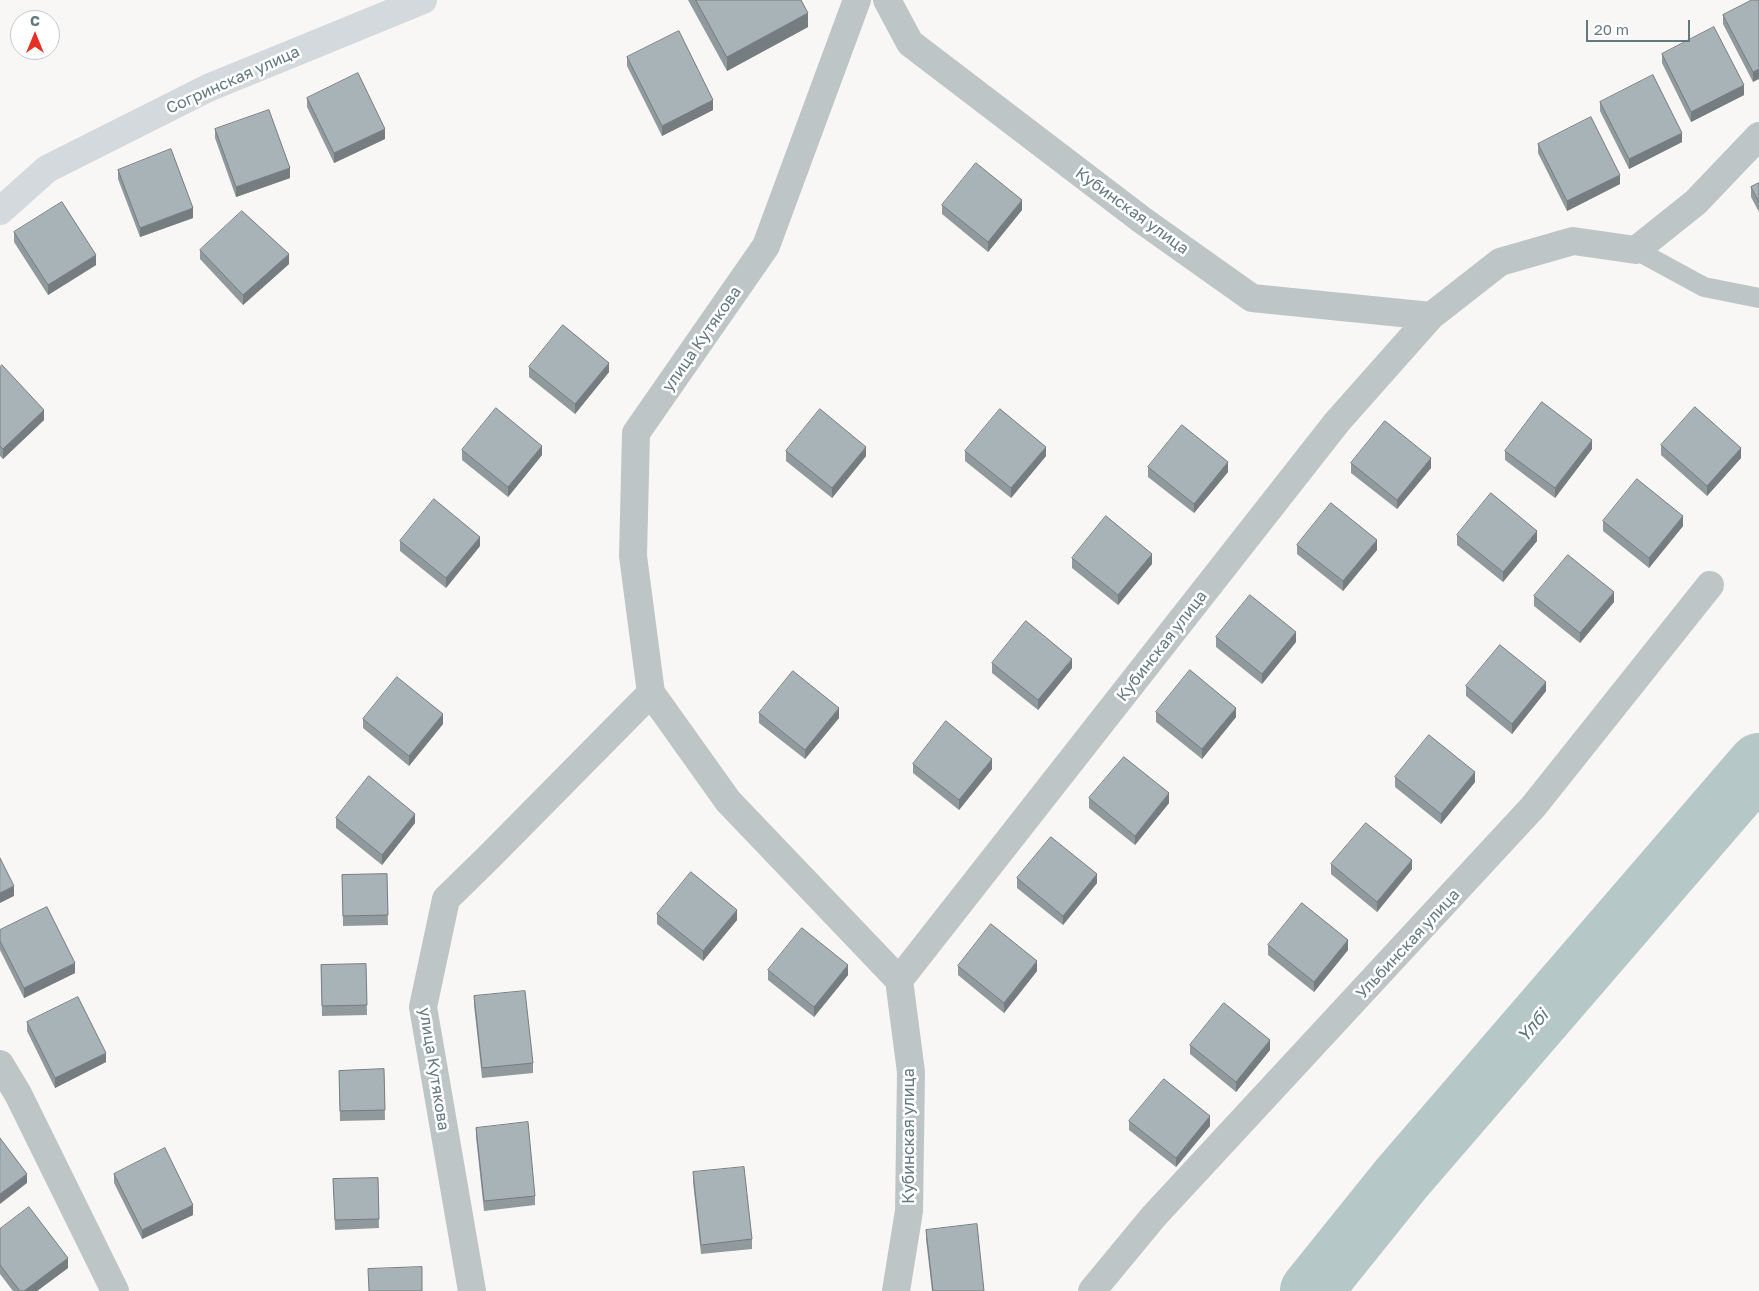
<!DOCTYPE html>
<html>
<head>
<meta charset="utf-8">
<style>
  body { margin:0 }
  #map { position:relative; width:1759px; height:1291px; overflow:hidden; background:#f8f7f5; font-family:"Golos Text",sans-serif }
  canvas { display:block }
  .north { position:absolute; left:10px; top:10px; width:50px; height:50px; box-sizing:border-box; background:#fff; border:1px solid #c0c9cd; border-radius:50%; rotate:0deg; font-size:14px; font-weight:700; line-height:20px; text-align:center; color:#627981 }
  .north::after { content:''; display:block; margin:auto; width:18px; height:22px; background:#e63026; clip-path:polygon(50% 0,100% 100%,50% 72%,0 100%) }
  .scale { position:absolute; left:1586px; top:20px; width:104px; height:22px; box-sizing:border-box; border:2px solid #627981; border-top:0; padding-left:6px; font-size:15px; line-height:18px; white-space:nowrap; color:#627981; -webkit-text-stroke:4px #fff; paint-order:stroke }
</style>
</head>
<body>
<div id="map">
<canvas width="1759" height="1291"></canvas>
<div class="north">С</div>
<div class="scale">20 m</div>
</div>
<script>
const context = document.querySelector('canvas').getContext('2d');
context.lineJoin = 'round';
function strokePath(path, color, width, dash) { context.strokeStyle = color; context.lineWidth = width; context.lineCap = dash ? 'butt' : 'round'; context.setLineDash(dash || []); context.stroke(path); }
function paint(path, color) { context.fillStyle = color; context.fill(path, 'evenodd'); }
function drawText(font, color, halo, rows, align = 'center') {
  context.font = font + ' "Golos Text",sans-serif'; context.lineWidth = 5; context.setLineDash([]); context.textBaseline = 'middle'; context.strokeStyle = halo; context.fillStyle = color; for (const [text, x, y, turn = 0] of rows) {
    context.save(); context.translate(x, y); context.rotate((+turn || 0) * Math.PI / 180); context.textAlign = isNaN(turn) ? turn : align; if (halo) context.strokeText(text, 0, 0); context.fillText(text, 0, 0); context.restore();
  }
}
const river = new Path2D(`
  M1311 1291 1401 1179 1759 764`);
const lane = new Path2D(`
  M1636 250 1704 287 1759 298`);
const street = new Path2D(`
  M857 0 766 246 636 433 633 556 651 693 728 801 899 980 911 1072 909 1211 896 1291
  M887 0 910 43 1142 220 1252 298 1431 316 1500 262 1573 241 1636 250 1696 202 1759 136
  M899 980 1337 422 1431 316
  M0 1064 18 1094 115 1291
  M472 1291 423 1007 446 899 489 857 651 693
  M1092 1291 1154 1216 1533 807 1710 585`);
const secondary = new Path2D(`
  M0 211 47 169 208 88 423 0`);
const wall = new Path2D(`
  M688 0H801L808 27 727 71Z
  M1759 0 1753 82 1723 24V15Z
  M1662 54 1744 95 1691 122 1662 63Z
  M627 57 713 110 662 136 627 66Z
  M307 98 385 139 334 163 307 107Z
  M1600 102 1682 142 1629 169 1600 111Z
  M215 129 290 178 236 197 215 138Z
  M1538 144 1620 184 1567 211 1538 153Z
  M118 170 193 218 140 237 118 179Z
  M1759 183V212L1751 197V187Z
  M942 205 1022 210 988 252 942 214Z
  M14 232 96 265 48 295 14 242Z
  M200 250 289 264 243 305 200 259Z
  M0 367 44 420 3 459 0 456Z
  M529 367 609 372 575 414 529 377Z
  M1661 445 1741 458 1707 496 1661 455Z
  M1592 449 1555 498 1505 460V451Z
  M462 450 542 455 508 497 462 460Z
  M786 451 866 456 832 498 786 461Z
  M965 451 1046 456 1011 498 965 461Z
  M1351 463 1431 468 1397 509 1351 473Z
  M1148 467 1228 472 1194 513 1148 477Z
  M1603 521 1683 526 1649 568 1603 531Z
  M1457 535 1537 541 1503 582 1457 545Z
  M400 541 480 546 446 588 400 551Z
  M1297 545 1377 550 1343 591 1297 554Z
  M1072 558 1152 564 1118 605 1072 568Z
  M1534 596 1614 602 1580 643 1534 606Z
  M1216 637 1296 642 1262 684 1216 647Z
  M992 663 1072 668 1038 710 992 673Z
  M1466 686 1546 691 1512 734 1466 696Z
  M1156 712 1236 717 1202 759 1156 722Z
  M759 713 839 718 805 759 759 723Z
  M363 719 443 724 409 766 363 728Z
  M913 764 992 769 959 810 913 773Z
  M1395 777 1475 782 1441 824 1395 787Z
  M1089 798 1169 803 1135 845 1089 808Z
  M336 818 415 823 382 865 336 828Z
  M1331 864 1412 869 1377 912 1331 874Z
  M387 874 388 925 343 926 342 875Z
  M1017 878 1097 883 1063 925 1017 888Z
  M657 914 737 920 703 961 657 924Z
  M0 930 75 973 24 998 0 950Z
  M1268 945 1348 950 1314 992 1268 955Z
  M366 964 367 1015 322 1016 321 965Z
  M958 966 1037 971 1004 1013 958 975Z
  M768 970 848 975 814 1017 768 980Z
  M474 996 533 1063V1073L482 1078 474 1005Z
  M27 1022 106 1062 55 1088 27 1031Z
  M1190 1045 1270 1050 1236 1092 1190 1054Z
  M384 1069 385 1120 340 1121 339 1071Z
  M1129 1121 1210 1126 1176 1167 1129 1130Z
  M476 1128 535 1196V1205L484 1211 476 1137Z
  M693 1172 752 1239V1249L701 1254 693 1182Z
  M114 1174 193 1215 142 1239 114 1183Z
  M378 1178 379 1228 335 1230 333 1179Z
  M0 1229 68 1268 37 1291H13L0 1274Z
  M926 1230 984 1291H932L926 1239Z`);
const shadedWall = new Path2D(`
  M808 13V27L727 71V57Z
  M1759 69V79L1753 82V72Z
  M1744 85V95L1691 122V112Z
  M713 100V110L662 136V126Z
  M385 129V139L334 163V153Z
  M1682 133V142L1629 169V159Z
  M290 168V178L236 197V187Z
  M1620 175V184L1567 211V201Z
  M1022 200V210L988 252V242Z
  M193 208V218L140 237V228Z
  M289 254V264L243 305V295Z
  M96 255V265L48 295V285Z
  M609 363V372L575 414V404Z
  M44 410V420L3 459V449Z
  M1592 440V449L1555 498V488Z
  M542 446V455L508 497V487Z
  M866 447V456L832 498V488Z
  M1046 447V456L1011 498V488Z
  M1741 448V458L1707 496V486Z
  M1431 458V468L1397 509V500Z
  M1228 462V472L1194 513V504Z
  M1683 516V526L1649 568V558Z
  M1537 531V541L1503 582V572Z
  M480 537V546L446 588V578Z
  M1377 540V550L1343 591V581Z
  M1152 554V564L1118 605V595Z
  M1614 592V602L1580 643V633Z
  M1296 632V642L1262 684V674Z
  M1072 659V668L1038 710V700Z
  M1546 682V691L1512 734V724Z
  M839 708V718L805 759V750Z
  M1236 708V717L1202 759V749Z
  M443 714V724L409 766V756Z
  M992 759V769L959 810V800Z
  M1475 772V782L1441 824V814Z
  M1169 793V803L1135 845V836Z
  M415 814V823L382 865V855Z
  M1412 860V869L1377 912V902Z
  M1097 874V883L1063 925V916Z
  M14 886V896L0 903V893Z
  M737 910V920L703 961V951Z
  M1348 940V950L1314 992V982Z
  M1037 961V971L1004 1013V1003Z
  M75 963V973L24 998V988Z
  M848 965V975L814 1017V1007Z
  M1270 1040V1050L1236 1092V1082Z
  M106 1053V1062L55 1088V1078Z
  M1210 1116V1126L1176 1167V1158Z
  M27 1174V1183L0 1204V1194Z
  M193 1205V1215L142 1239V1230Z
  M68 1258V1268L37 1291H24Z`);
const building = new Path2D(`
  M696 0H801L808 13 727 57Z
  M1752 0H1759V69L1753 72 1723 15Z
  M1714 27 1744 85 1691 112 1662 54Z
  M679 31 713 100 662 126 627 57Z
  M358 73 385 129 334 153 307 98Z
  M1653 75 1682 133 1629 159 1600 102Z
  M269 110 290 168 236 187 215 129Z
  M1591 117 1620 175 1567 201 1538 144Z
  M171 149 193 208 140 228 118 170Z
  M976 163 1022 200 988 242 942 205Z
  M1759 183V202L1751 187Z
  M62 202 96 255 48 285 14 232Z
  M242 211 289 254 243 295 200 250Z
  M563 325 609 363 575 404 529 367Z
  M2 365 44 410 3 449 0 446V367Z
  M1542 402 1592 440 1555 488 1505 451Z
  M1695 407 1741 448 1707 486 1661 445Z
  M496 408 542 446 508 487 462 450Z
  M820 409 866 447 832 488 786 451Z
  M1000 409 1046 447 1011 488 965 451Z
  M1385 421 1431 458 1397 500 1351 463Z
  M1182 425 1228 462 1194 504 1148 467Z
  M1637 479 1683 516 1649 558 1603 521Z
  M1491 493 1537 531 1503 572 1457 535Z
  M434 499 480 537 446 578 400 541Z
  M1331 503 1377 540 1343 581 1297 545Z
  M1106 516 1152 554 1118 595 1072 558Z
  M1568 555 1614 592 1580 633 1534 596Z
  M1250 595 1296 632 1262 674 1216 637Z
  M1026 621 1072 659 1038 700 992 663Z
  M1500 645 1546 682 1512 724 1466 686Z
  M1190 670 1236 708 1202 749 1156 712Z
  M793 671 839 708 805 750 759 713Z
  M397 677 443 714 409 756 363 719Z
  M946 721 992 759 959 800 913 764Z
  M1429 735 1475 772 1441 814 1395 777Z
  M1124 757 1169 793 1135 836 1089 798Z
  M369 776 415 814 382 855 336 818Z
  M1366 823 1412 860 1377 902 1331 864Z
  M1051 837 1097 874 1063 916 1017 878Z
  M0 858 14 886 0 893Z
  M691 872 737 910 703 951 657 914Z
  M387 874 388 915 343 916 342 875Z
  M1302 903 1348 940 1314 982 1268 945Z
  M47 907 75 963 24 988 0 941V930Z
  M991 924 1037 961 1004 1003 958 966Z
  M802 928 848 965 814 1007 768 970Z
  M366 964 367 1005 322 1006 321 965Z
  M525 991 533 1063 482 1068 474 996Z
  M78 997 106 1053 55 1078 27 1022Z
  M1224 1003 1270 1040 1236 1082 1190 1045Z
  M384 1069 385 1110 340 1111 339 1071Z
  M1164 1079 1210 1116 1176 1158 1129 1121Z
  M528 1122 535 1196 484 1201 476 1128Z
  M0 1138 27 1174 0 1194Z
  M165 1148 193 1205 142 1230 114 1174Z
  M744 1167 752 1239 701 1245 693 1172Z
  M378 1178 379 1219 335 1220 333 1179Z
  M29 1207 68 1258 24 1291H20L0 1265V1229Z
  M977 1224 984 1291H933L926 1230Z
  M422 1267V1291H369L368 1269Z`);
const streetNames = [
  ["Согринская улица",233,80,-24],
  ["Кубинская улица",1132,211,36],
  ["улица Кутякова",702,339,-55],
  ["Кубинская улица",1162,646,-52],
  ["Ульбинская улица",1408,944,-47],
  ["улица Кутякова",434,1069,81],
  ["Кубинская улица",909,1136,-90]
];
const waterNames = [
  ["Үлбі",1533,1026,-49]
];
strokePath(river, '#b6c7c8', 62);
strokePath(lane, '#bec5c7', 20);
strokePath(street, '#bec5c7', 28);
strokePath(secondary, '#d3d9dc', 28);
paint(wall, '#909a9d');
paint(shadedWall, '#767d80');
paint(building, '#a8b3b7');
strokePath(building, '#767d80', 1);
drawText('16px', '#627981', '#fff', streetNames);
drawText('italic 18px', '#5d787b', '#fff', waterNames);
</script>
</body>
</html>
